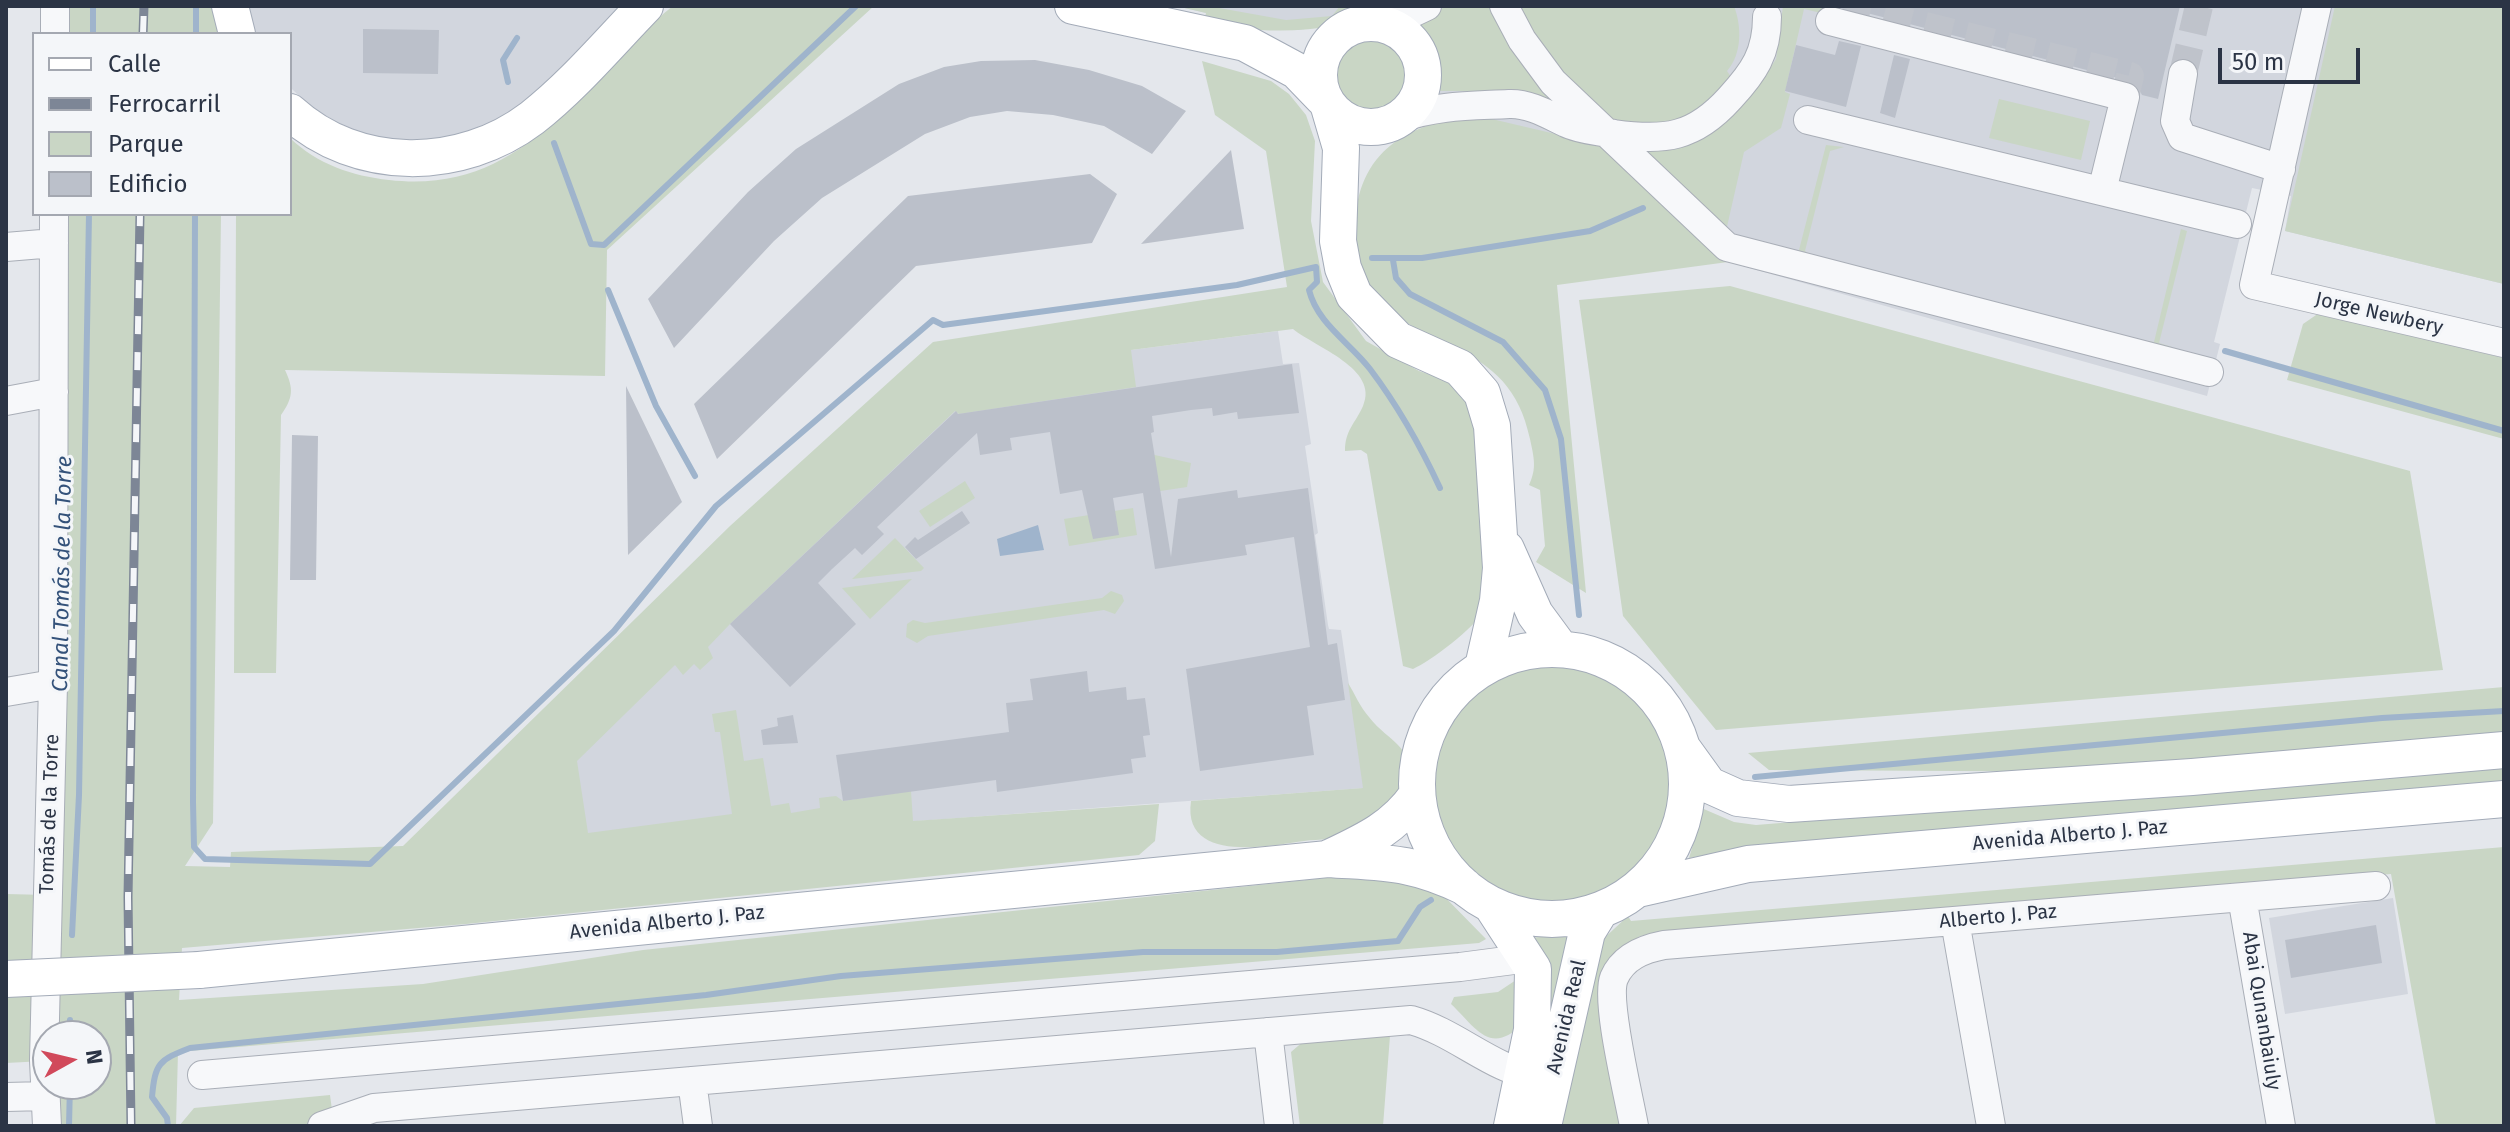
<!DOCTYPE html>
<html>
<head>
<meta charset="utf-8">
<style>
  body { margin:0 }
  #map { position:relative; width:2510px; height:1132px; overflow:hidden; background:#e4e7ec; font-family:"Fira Sans",sans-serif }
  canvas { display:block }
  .frame { position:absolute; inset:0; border:8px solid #2b3445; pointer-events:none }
  .legend { position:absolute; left:32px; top:32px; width:260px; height:184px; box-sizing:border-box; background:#f4f6f9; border:2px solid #a4a8b1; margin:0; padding:10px 14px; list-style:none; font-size:24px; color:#2b3445 }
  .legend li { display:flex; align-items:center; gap:16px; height:40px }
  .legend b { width:40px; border:2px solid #a4a8b1 }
  .north { position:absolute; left:32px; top:1020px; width:80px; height:80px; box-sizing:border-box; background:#f4f6f9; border:2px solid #a4a8b1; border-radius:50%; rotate:82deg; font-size:22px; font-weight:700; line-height:32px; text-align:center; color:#2b3445 }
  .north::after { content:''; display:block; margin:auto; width:28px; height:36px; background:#d1495b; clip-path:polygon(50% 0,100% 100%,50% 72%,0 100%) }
  .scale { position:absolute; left:2218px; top:48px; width:142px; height:36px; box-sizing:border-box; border:4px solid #2b3445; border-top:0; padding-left:10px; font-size:24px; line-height:28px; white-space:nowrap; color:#2b3445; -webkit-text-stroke:6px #f4f6f9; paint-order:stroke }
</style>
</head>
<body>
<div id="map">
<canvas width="2510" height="1132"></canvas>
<div class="frame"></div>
<ul class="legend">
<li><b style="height:10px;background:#fff"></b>Calle</li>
<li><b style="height:10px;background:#7d8696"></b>Ferrocarril</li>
<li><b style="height:22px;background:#c9d6c5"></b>Parque</li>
<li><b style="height:22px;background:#bbc0ca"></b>Edificio</li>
</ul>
<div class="north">N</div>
<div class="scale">50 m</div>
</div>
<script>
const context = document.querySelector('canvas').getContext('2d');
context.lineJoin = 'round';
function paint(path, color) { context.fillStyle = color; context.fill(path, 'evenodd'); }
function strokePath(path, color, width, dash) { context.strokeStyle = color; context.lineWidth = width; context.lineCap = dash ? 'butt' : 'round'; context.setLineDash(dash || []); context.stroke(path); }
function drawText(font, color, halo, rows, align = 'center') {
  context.font = font + ' "Fira Sans",sans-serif'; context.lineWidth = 6; context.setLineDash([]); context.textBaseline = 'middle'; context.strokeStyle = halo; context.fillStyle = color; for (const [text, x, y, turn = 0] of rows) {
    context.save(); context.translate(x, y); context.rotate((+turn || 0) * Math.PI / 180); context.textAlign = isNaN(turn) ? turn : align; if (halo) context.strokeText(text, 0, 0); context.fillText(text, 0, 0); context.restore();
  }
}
const built = new Path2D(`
  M247 6H625L544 94 464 139 395 143 351 130 311 107 294 91 290 87V34H256Z
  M1176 6H1393L1343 23 1299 30 1204 23 1206 13Z
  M1400 6H2504V284L2285 231 2291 196 2252 188 2214 342 2220 344 2207 396 1728 262 1440 119 1438 77 1432 50Z
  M1278 331 1283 364 1299 363 1311 444 1305 446 1318 533 1315 535 1328 625 1329 629 1341 630 1364 788 742 834 432 868 945 374Z
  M2393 898 2408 994 2285 1014 2269 918Z`);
const green = new Path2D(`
  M55 6H230L237 34H55Z
  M673 6H874L607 250 605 376 285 370C294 389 293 398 281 415L276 673H234L236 214H290V138C317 164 352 176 389 180 529 196 580 79 673 6Z
  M1176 6H1208L1286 20 1332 16 1340 6C1358 6 1374 6 1393 6 1334 35 1267 35 1204 23L1206 13Z
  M1446 6H1491L1567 112 1478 91H1436C1440 65 1433 45 1413 27Z
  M1516 6H1734C1742 27 1742 54 1727 71L1731 77C1689 123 1677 128 1615 125L1558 70Z
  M1783 6H1817L1835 10 1834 16 1804 9 1785 92 1790 94 1781 128 1744 152 1726 231 1644 150 1682 147 1743 99 1764 78 1776 59Z
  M2335 6H2504V284L2285 231Z
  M1330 74a41 41 0 1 1 82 0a41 41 0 1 1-82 0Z
  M1202 61 1271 81 1289 94 1306 115 1315 141 1311 221 1323 282 1366 341 1419 371 1452 382 1467 400 1474 419C1477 462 1495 574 1483 610 1477 627 1429 662 1413 669L1403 666 1367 454 1361 450 1345 451C1345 430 1355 424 1363 406 1380 369 1315 347 1293 329L1131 350 1136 387 959 414 955 411 730 624 708 647 713 658 700 670 694 664 683 675 675 665 577 761 588 833 732 814 720 732H715L712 714 736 710 744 761 763 758 771 806 789 803 791 813 820 808 819 798 836 796 843 801 911 791 913 821 1159 804 1155 841 1139 855 466 924 182 948 179 1000 423 984 643 950 1363 874 1437 889 1486 939 1479 943 178 1052 176 1126H47L44 1061 6 1063V894L47 895 54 214H221L213 823 185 866 230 867 231 852 403 846 730 526 933 342 1287 287 1266 151 1215 115ZM48 1036H96V1084H48Z
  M1999 99 2090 121 2081 160 1989 138Z
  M1479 116 1598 144 1728 262 1557 285 1586 593 1536 562 1545 546 1540 490 1529 485C1537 468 1534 458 1530 439 1509 336 1419 356 1373 291 1360 273 1355 250 1355 228 1356 151 1409 121 1479 116Z
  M1826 145 1844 147 1830 151 1805 251 1817 260 1800 255 1799 250Z
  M2181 229 2187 231 2159 343 2172 347 2173 351 2140 340 2154 342Z
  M1730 286 2410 471 2443 670 1716 730 1623 616 1579 300Z
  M2319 313 2504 358V439L2287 380 2303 324Z
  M1141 452 1191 463 1187 487 1147 493Z
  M965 481 975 498 930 527 919 511Z
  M1133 508 1137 535 1069 546 1064 519Z
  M895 538 924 568 921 571 852 579Z
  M912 579 870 619 842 588Z
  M1111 591 1122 595 1124 601 1115 614 1104 610 928 636 917 643 906 637 907 624 913 620 925 623 1102 598Z
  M1435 784a118 118 0 1 1 236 0a118 118 0 1 1-236 0Z
  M1348 683C1355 694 1360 707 1369 717 1390 744 1412 742 1409 784 1392 799 1373 824 1353 834 1340 840 1318 839 1304 841 1269 846 1182 864 1191 801L1363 788Z
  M2504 687V738L2143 772 1769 770 1748 753Z
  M2504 764V783L1723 852 1689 858 1699 825V807L1734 822 1756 825Z
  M2504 847V1126H2436L2391 874 1640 936 1615 953 1622 1126H1556L1601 941 1628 916 1631 921Z
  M1579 933 1549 1069 1530 938Z
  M1522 976 1524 1022C1491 1057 1477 1029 1451 1004L1454 997 1498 992Z
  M1390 1036 1383 1126H1300L1291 1052 1305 1040Z
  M330 1095 332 1110 303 1126H179L194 1108Z`);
const water = new Path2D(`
  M1038 525 1044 550 1000 556 997 539Z`);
const stream = new Path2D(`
  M93 34V6
  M196 34V6
  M508 82 503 60 517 38
  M554 143 591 244 604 245 856 6
  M195 214 193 802 194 847 205 859 370 864 614 631 716 506 933 320 943 325 1237 285 1316 267 1317 282 1309 290C1317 323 1350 343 1370 369 1398 406 1421 447 1440 488
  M1372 258H1422L1590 231 1643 208
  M1393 260 1396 278 1410 294 1503 342 1545 390 1561 439 1579 615
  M608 290 656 406 695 476
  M2225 351 2504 431
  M1755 777 2382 718 2504 711
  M72 935 79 795 89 214
  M70 1036V1020
  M69 1126 70 1084
  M168 1126 167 1118 152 1097C155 1063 159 1060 190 1048L706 995 841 976 1143 952H1277L1398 941 1420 907 1431 900`);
const building = new Path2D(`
  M1840 6H2180L2158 99 2142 95 2137 85 2129 81Z
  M363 29 439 30 438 74 363 73Z
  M1839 41 1861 46 1846 107 1785 91 1796 45 1835 55Z
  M1894 55 1910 59 1895 118 1880 113Z
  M1035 60 1089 70 1142 86 1186 111 1152 154 1104 126 1053 115 1007 111 970 117 925 134 822 198 774 241 674 348 648 299 748 192 796 149 899 84 944 67 981 61Z
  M1231 150 1244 229 1141 244Z
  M1090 174 1117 194 1092 243 916 266 717 459 694 404 908 196Z
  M1292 364 1299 413 1238 419 1237 412 1213 416 1212 408 1191 410 1152 416 1154 432 1151 433 1171 557 1178 499 1237 490 1238 498 1308 488 1328 645 1337 643 1345 700 1307 706 1314 755 1200 771 1186 669 1310 647 1294 537 1245 545 1247 555 1155 569 1143 493 1113 498 1119 535 1093 539 1082 490 1060 494 1050 432 1010 438 1012 450 980 455 977 433 877 527 884 534 862 555 855 548 832 569 818 583 856 624 790 687 730 624 956 411 958 414Z
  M626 386 682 502 628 555Z
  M292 435 318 436 316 580H290Z
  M962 511 970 523 916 559 905 547 915 537 918 540Z
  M1087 671 1089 692 1126 687 1127 700 1145 698 1150 735 1143 736 1146 757 1131 759 1133 773 997 792 996 780 843 801 836 755 1009 732 1006 703 1033 700 1030 679Z
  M793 715 798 743 763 745 761 730 778 726 777 718Z
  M2376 925 2382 963 2291 978 2285 940Z`);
const minorTunnel = new Path2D(`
  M1843 6 2130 76 2125 97
  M2183 74 2199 6`);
const minor = new Path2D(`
  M1504 6 1522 40 1553 82 1727 247 2209 372
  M2317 6 2254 285 2504 343
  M1830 21 2125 97 2102 191
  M1387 25 1427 6
  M55 34V6
  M2183 74 2175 121 2182 137 2281 169
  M1401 118C1438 105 1471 106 1509 104 1529 103 1549 115 1566 123 1580 130 1600 131 1614 134 1665 141 1694 138 1730 98 1754 72 1767 53 1767 17
  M1808 120 2237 224
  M6 247 54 243
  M6 401 54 392
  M6 692 53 684
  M2242 897 2281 1126
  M1955 921 1991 1126
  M1268 1032 1279 1126
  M202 1075 1460 967 1529 958
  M692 1081 698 1126
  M6 1097 46 1096
  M47 1126 44 1060 53 684 54 214
  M322 1126 374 1108 1411 1020C1457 1033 1491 1069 1540 1078
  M1634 1126C1629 1097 1605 1001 1614 978 1623 957 1643 949 1664 945L2376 886`);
const major = new Path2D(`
  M230 6 237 34
  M1073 6 1245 43 1297 71 1323 98
  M1319 75a52 52 0 1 1 104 0a52 52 0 1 1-104 0Z
  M1329 107 1341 148 1338 241 1343 268 1354 295 1398 340 1460 368 1482 393 1492 426 1501 568 1498 601 1483 667
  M290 112C357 173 461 172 532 118 573 86 609 43 645 6
  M1506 549 1535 614 1560 648
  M1417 784a135 135 0 1 1 270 0a135 135 0 1 1-270 0Z
  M1683 749 1709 785 1738 798 1789 804 2192 777 2504 750
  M1329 858C1365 841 1394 828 1417 795
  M1638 889 1748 864 2504 799
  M1492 906 1533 969 1532 1030 1512 1126
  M199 970 1328 859C1385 863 1412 861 1465 887
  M1543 1126 1587 932 1600 911`);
const rail = new Path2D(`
  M143 34 144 6
  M131 1126 128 897 140 214`);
const majorBridge = new Path2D(`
  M6 979 199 970`);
const streetNames = [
  ["Jorge Newbery",2379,314,13],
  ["Tomás de la Torre",50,814,-88],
  ["Avenida Alberto J. Paz",2070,836,-5],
  ["Alberto J. Paz",1998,917,-5],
  ["Avenida Alberto J. Paz",667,923,-6],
  ["Abai Qunanbaiuly",2261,1011,81],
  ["Avenida Real",1567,1017,-77]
];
const waterNames = [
  ["Canal Tomás de la Torre",63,574,-89]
];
paint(built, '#d2d6de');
paint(green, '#c9d6c5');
paint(water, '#9fb4cc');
strokePath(stream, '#9fb4cc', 6);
paint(building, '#bbc0ca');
strokePath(minorTunnel, '#bfc3cb', 28, [28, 14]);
strokePath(minor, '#a9aeb7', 30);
strokePath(major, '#a3abb8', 38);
strokePath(minor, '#f7f8fa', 28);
strokePath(major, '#fff', 36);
strokePath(rail, '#7d8696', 9);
strokePath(rail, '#f4f6f9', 6, [18]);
strokePath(majorBridge, '#a3abb8', 38, []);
strokePath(majorBridge, '#fff', 36);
drawText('20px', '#2b3445', '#f4f6f9', streetNames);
drawText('italic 22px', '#34527a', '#f4f6f9', waterNames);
</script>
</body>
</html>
